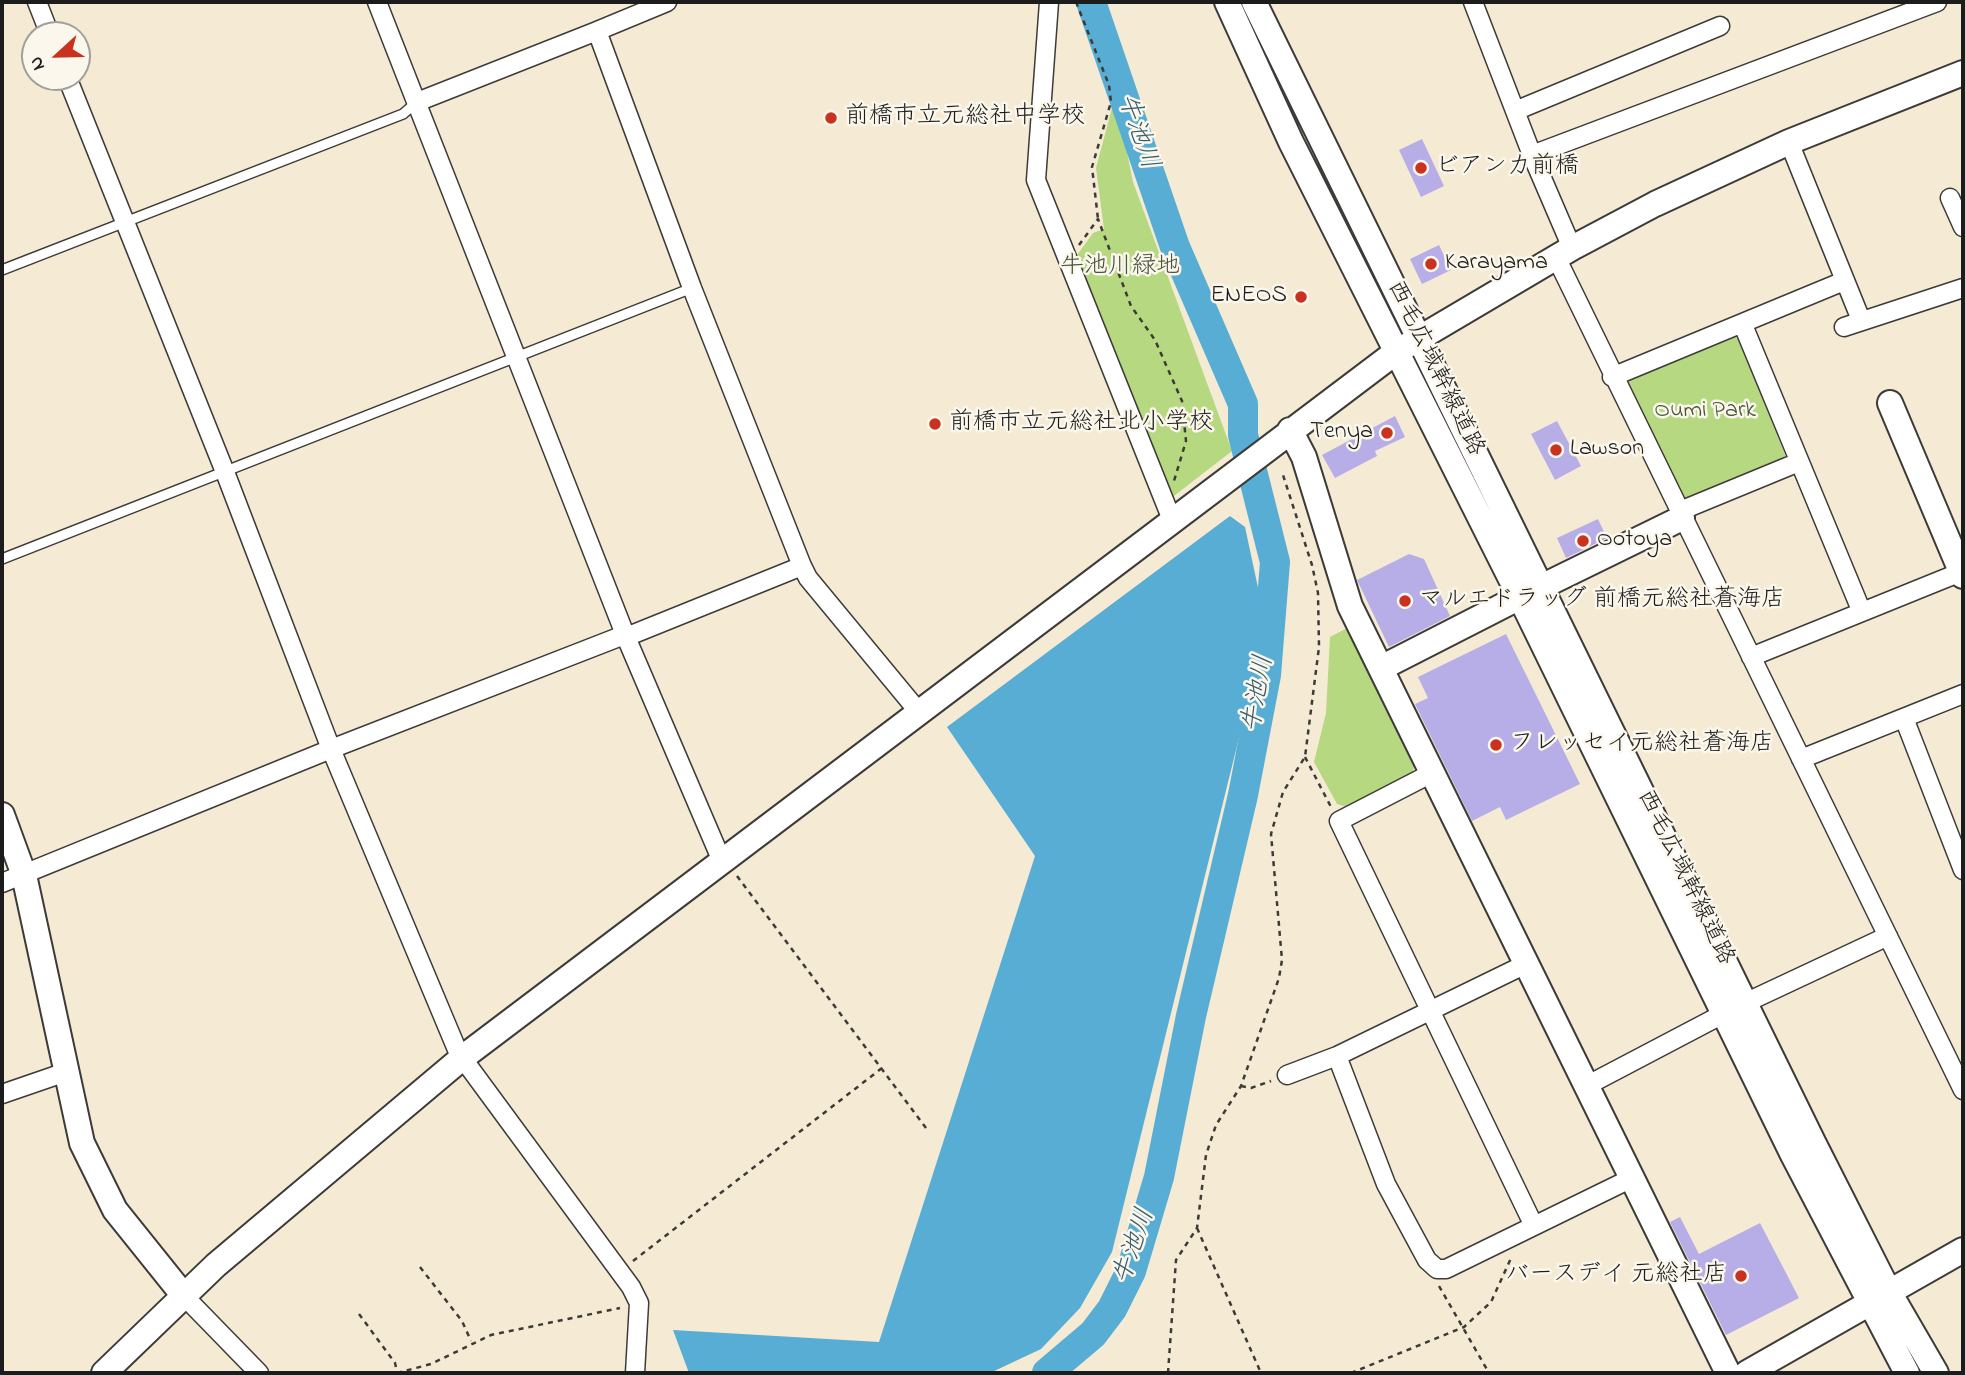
<!DOCTYPE html>
<html>
<head>
<meta charset="utf-8">
<style>
  body { margin:0 }
  #map { position:relative; width:1965px; height:1375px; overflow:hidden; background:#f5ead4; font-family:"Indie Flower",sans-serif }
  canvas { display:block }
  .frame { position:absolute; inset:0; border:4px solid #1c1c1c; pointer-events:none }
  .north { position:absolute; left:21px; top:21px; width:70px; height:70px; box-sizing:border-box; background:#fbf7ec; border:2px solid #a29f99; border-radius:50%; rotate:248deg; font-size:19px; font-weight:700; line-height:28px; text-align:center; color:#1c1c1c }
  .north::after { content:''; display:block; margin:auto; width:24px; height:32px; background:#c8321e; clip-path:polygon(50% 0,100% 100%,50% 72%,0 100%) }
</style>
</head>
<body>
<div id="map">
<canvas width="1965" height="1375"></canvas>
<div class="frame"></div>
<div class="north">N</div>
</div>
<script>
const context = document.querySelector('canvas').getContext('2d');
context.lineJoin = 'round';
function paint(path, color) { context.fillStyle = color; context.fill(path, 'evenodd'); }
function strokePath(path, color, width, dash) { context.strokeStyle = color; context.lineWidth = width; context.lineCap = dash ? 'butt' : 'round'; context.setLineDash(dash || []); context.stroke(path); }
function drawText(font, color, halo, rows, align = 'center') {
  context.font = font + ' "Indie Flower","Klee One",sans-serif'; context.lineWidth = 5; context.setLineDash([]); context.textBaseline = 'middle'; context.strokeStyle = halo; context.fillStyle = color; for (const [text, x, y, turn = 0] of rows) {
    context.save(); context.translate(x, y); context.rotate((+turn || 0) * Math.PI / 180); context.textAlign = isNaN(turn) ? turn : align; if (halo) context.strokeText(text, 0, 0); context.fillText(text, 0, 0); context.restore();
  }
}
const green = new Path2D(`
  M1112 108H1118L1133 182 1232 451 1170 499 1072 262 1093 233 1104 229 1096 168Z
  M1731 335 1739 339 1785 455 1780 464 1693 501 1683 498 1628 386 1631 375Z
  M1349 627 1415 762 1413 772 1347 807 1337 804 1314 762 1326 713 1330 637Z`);
const water = new Path2D(`
  M1230 516 1245 527 1260 597 1254 677 1112 1252 1080 1308 1041 1349 990 1373H689L673 1330 879 1342 1035 856 947 727Z`);
const river = new Path2D(`
  M1047 1373 1093 1334 1112 1309 1131 1271 1159 1177 1191 1016 1243 795 1266 675 1275 562 1243 435V404L1175 247 1091 2`);
const building = new Path2D(`
  M1422 139 1444 186 1421 197 1399 150Z
  M1439 245 1451 270 1422 284 1410 259Z
  M1395 416 1405 437 1375 451 1377 456 1335 478 1322 455Z
  M1557 421 1581 466 1555 480 1531 434Z
  M1598 519 1607 538 1566 558 1557 538Z
  M1409 554 1424 559 1450 616 1389 647 1357 580Z
  M1506 634 1580 784 1506 820 1500 807 1472 821 1415 704 1428 698 1418 677Z
  M1680 1217 1699 1254 1760 1223 1799 1298 1726 1335 1670 1222Z`);
const path = new Path2D(`
  M1076 2 1109 85 1111 102 1092 167 1098 219
  M1079 245 1098 219 1131 306 1155 340 1182 401 1186 441 1174 481
  M1305 757 1331 807
  M737 876 926 1128
  M1241 1086 1251 1088 1271 1081
  M1197 1228 1261 1373
  M633 1261 882 1068
  M420 1267 462 1321 471 1341
  M1439 1286 1489 1373
  M359 1314 395 1363 397 1372
  M397 1373 431 1364 491 1335 620 1308
  M1168 1373 1176 1260 1197 1228 1206 1155 1216 1125 1241 1086 1279 978 1282 960 1271 834 1283 792 1305 757 1319 647 1318 593 1312 565 1283 475
  M1351 1373 1464 1327 1491 1302 1512 1256`);
const lane = new Path2D(`
  M2 270 403 114 417 102
  M2 559 692 288`);
const street = new Path2D(`
  M37 2 50 35
  M377 2 626 637 718 852 724 860
  M667 2 597 31 692 288 802 566 808 578 918 711
  M1049 2 1036 180 1172 520
  M1473 2 1532 155 1572 248
  M67 77 225 472 331 749 458 1052 631 1287 639 1303 635 1373
  M417 102 597 31
  M1515 111 1720 26
  M1789 142 1861 320
  M1532 155 1937 2
  M1950 198 1963 227
  M1556 257 1963 1090
  M1743 325 1861 610
  M1844 327 1963 288
  M1612 377 1844 281
  M1680 511 1799 462
  M1751 657 1961 572
  M1904 718 1963 870
  M1801 759 1963 694
  M1432 773 1339 821 1534 1226
  M2 883 331 749 619 637H626L802 566
  M1745 1003 1888 936
  M1337 1056 1386 1184 1427 1260 1437 1269H1446L1632 1178
  M1287 1075 1337 1056 1526 964
  M1586 1086 1725 1013
  M2 1094 66 1072
  M184 1296 259 1373`);
const secondary = new Path2D(`
  M1227 2 1291 142 1520 597 1793 1155 1907 1373
  M1254 2 1814 1144 1889 1292 1936 1373
  M1890 403 1963 576
  M1290 430 1304 457 1350 606 1728 1373
  M1541 587 1682 518
  M1381 668 1520 597
  M2 815 24 875 82 1143 115 1210 184 1296
  M104 1373 216 1265 462 1058 1396 352 1572 248 1655 204 1789 142 1963 73
  M1747 1373 1963 1250`);
const markers = [
  [831,118,7,"#c8321e"],
  [1421,168,7,"#c8321e"],
  [1431,264,7,"#c8321e"],
  [1301,297,7,"#c8321e"],
  [935,424,7,"#c8321e"],
  [1387,433,7,"#c8321e"],
  [1556,450,7,"#c8321e"],
  [1583,541,7,"#c8321e"],
  [1405,601,7,"#c8321e"],
  [1496,745,7,"#c8321e"],
  [1741,1276,7,"#c8321e"]
];
const poiNames = [
  ["前橋市立元総社中学校",845,118],
  ["ビアンカ前橋",1435,168],
  ["Karayama",1445,264],
  ["ENEOS",1287,297,"right"],
  ["前橋市立元総社北小学校",949,424],
  ["Tenya",1373,433,"right"],
  ["Lawson",1570,450],
  ["Ootoya",1597,541],
  ["マルエドラッグ 前橋元総社蒼海店",1419,601],
  ["フレッセイ元総社蒼海店",1510,745],
  ["バースデイ 元総社店",1727,1276,"right"]
];
const parkNames = [
  ["牛池川緑地",1120,268],
  ["Oumi Park",1705,412]
];
const streetNames = [
  ["西毛広域幹線道路",1434,369,64],
  ["西毛広域幹線道路",1684,878,64]
];
const waterNames = [
  ["牛池川",1136,132,71],
  ["牛池川",1260,694,-80],
  ["牛池川",1136,1247,-71]
];
paint(green, '#b5d881');
paint(water, '#57add4');
strokePath(river, '#57add4', 30);
paint(building, '#b7aee8');
strokePath(lane, '#3d3b38', 12);
strokePath(street, '#3d3b38', 21);
strokePath(secondary, '#3d3b38', 28);
strokePath(path, '#3d3b38', 2.5, [5, 5]);
strokePath(lane, '#fff', 9);
strokePath(street, '#fff', 18);
strokePath(secondary, '#fff', 24);
for (const [x, y, r, color] of markers) { const dot = new Path2D(); dot.arc(x, y, r, 0, 2 * Math.PI); context.fillStyle = color; context.fill(dot); strokePath(dot, '#fbf7ec', 2.5); }
drawText('24px', '#1c1c1c', '#fbf7ec', poiNames, 'left');
drawText('24px', '#4a543a', '#fbf7ec', parkNames);
drawText('24px', '#1c1c1c', '#fbf7ec', streetNames);
drawText('italic 26px', '#375d6f', '#fbf7ec', waterNames);
</script>
</body>
</html>
